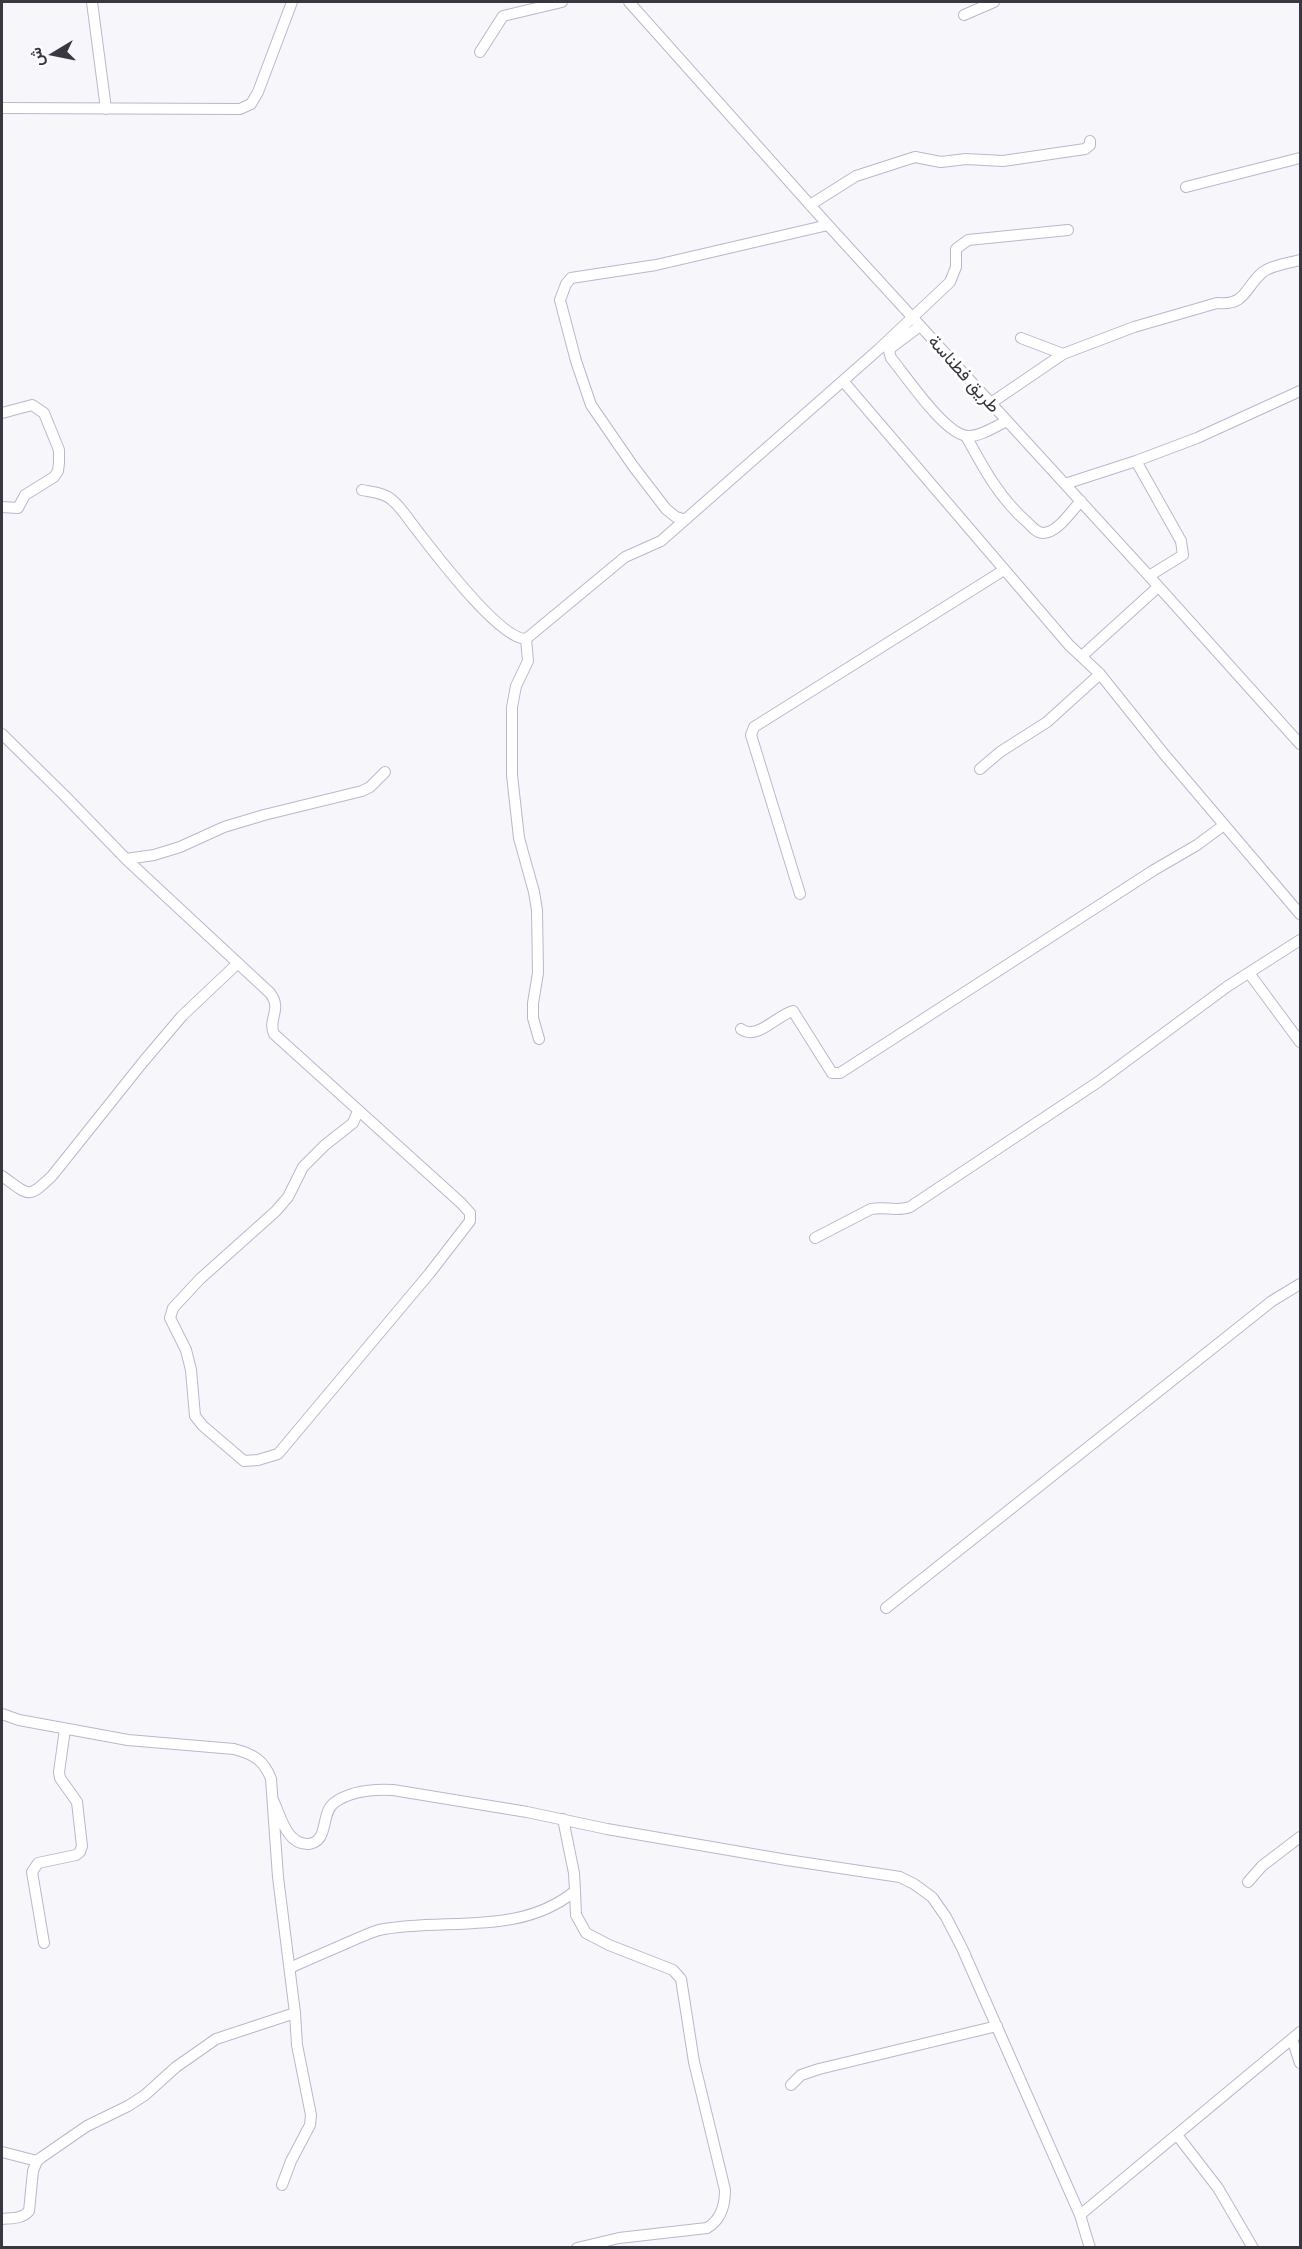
<!DOCTYPE html>
<html>
<head>
<meta charset="utf-8">
<style>
  body { margin:0 }
  #map { position:relative; width:1302px; height:2249px; overflow:hidden; background:#f7f7fb; font-family:"Golos Text",Vazirmatn,sans-serif }
  canvas { display:block }
  .frame { position:absolute; inset:0; border:3px solid #393841; pointer-events:none }
  .north { position:absolute; left:24px; top:24px; width:60px; height:60px; -webkit-text-stroke:4px #fff; paint-order:stroke; rotate:260deg; font-size:16px; font-weight:700; line-height:24px; text-align:center; color:#393841 }
  .north::after { content:''; display:block; margin:auto; width:21px; height:27px; background:#393841; clip-path:polygon(50% 0,100% 100%,50% 72%,0 100%) }
</style>
</head>
<body>
<div id="map">
<canvas width="1302" height="2249"></canvas>
<div class="frame"></div>
<div class="north">ش</div>
</div>
<script>
const context = document.querySelector('canvas').getContext('2d');
context.lineJoin = 'round';
function strokePath(path, color, width, dash) { context.strokeStyle = color; context.lineWidth = width; context.lineCap = dash ? 'butt' : 'round'; context.setLineDash(dash || []); context.stroke(path); }
function drawText(font, color, halo, rows, align = 'center') {
  context.font = font + ' "Golos Text",Vazirmatn,sans-serif'; context.lineWidth = 6; context.setLineDash([]); context.textBaseline = 'middle'; context.strokeStyle = halo; context.fillStyle = color; for (const [text, x, y, turn = 0] of rows) {
    context.save(); context.translate(x, y); context.rotate((+turn || 0) * Math.PI / 180); context.textAlign = isNaN(turn) ? turn : align; if (halo) context.strokeText(text, 0, 0); context.fillText(text, 0, 0); context.restore();
  }
}
const street = new Path2D(`
  M92 2 106 109
  M629 2 828 225 1149 576 1300 744
  M964 15 994 2
  M480 52 503 16 562 2
  M2 108 240 109 251 104 258 92 292 2
  M1186 187 1300 158
  M810 205 856 176 915 157 941 162 966 159 1003 161 1085 149 1090 145V141
  M920 326 892 347 889 351 891 358C906 376 945 435 968 436 980 437 996 426 1007 421
  M1021 338 1063 354
  M843 381 1069 645 1100 674 1164 754 1300 914
  M991 403 1063 354 1134 327 1217 303C1247 306 1245 286 1263 272 1272 265 1290 263 1300 260
  M2 413 32 405 44 413 59 450V463L58 471 54 477 25 495 18 508 2 507
  M966 436C984 469 1000 499 1028 523 1032 527 1037 533 1043 533 1058 533 1071 511 1081 501
  M1136 461 1181 541 1183 555 1149 576
  M1065 484 1136 461 1197 438 1300 391
  M362 490C371 492 385 493 392 500 401 507 408 519 416 529 434 552 499 639 526 639L625 557 661 541 879 349 950 282 956 267V249L968 240 1068 230
  M683 519 676 517 666 509 633 466 591 405 576 361 560 300 566 284 571 278 656 265 828 225
  M526 639 528 661 516 686 512 707V775L519 838 534 892 537 910 538 973 533 1003V1018L539 1039
  M1082 656 1158 587
  M2 734 64 795 126 859 270 993C283 1010 267 1019 274 1034L461 1203 470 1213V1221L429 1274 278 1454 258 1460 244 1461 203 1426 195 1416 191 1370 186 1350 170 1318 173 1308 200 1279 276 1211 288 1197 303 1167 325 1145 353 1123 358 1111
  M980 769 1000 752 1047 722 1100 674
  M126 859 154 855 180 847 224 827 264 815 362 791 370 787 385 772
  M800 894 751 735 754 727 1004 570
  M1249 973 1300 1042
  M741 1029C757 1041 777 1015 793 1011L832 1073H840L1154 870 1197 845 1224 825
  M2 1176C29 1195 27 1200 52 1176L143 1062 182 1016 238 963
  M815 1238 871 1209C885 1206 896 1212 910 1207L1098 1082 1228 986 1300 940
  M886 1608 1272 1301 1300 1284
  M2 1714 19 1720 128 1740 234 1749C253 1754 264 1760 271 1779L278 1877 295 2013 216 2039 176 2067 145 2095 128 2106 87 2126 42 2157 37 2161 33 2171 29 2211C22 2219 12 2218 2 2219
  M273 1800C281 1816 286 1845 309 1844 316 1843 320 1839 322 1833 326 1823 325 1810 334 1803 350 1791 374 1789 393 1790L527 1812 607 1829 787 1860 900 1877 914 1884 932 1897 946 1917 962 1948 1080 2215 1300 2032
  M1248 1882 1262 1866 1300 1837
  M575 1891 576 1915 586 1933 609 1945 673 1970 681 1979 694 2062 725 2190C725 2206 721 2220 707 2228L619 2238 577 2248
  M44 1943 32 1872 38 1863 76 1855 80 1852 82 1846 77 1802 60 1778 59 1772 65 1729
  M290 1968C309 1959 329 1951 349 1942 359 1938 369 1933 379 1930 445 1917 519 1937 575 1891L574 1873 563 1819
  M1292 2039 1300 2063
  M791 2085 801 2075 819 2069 997 2026
  M1177 2135 1218 2188 1253 2248
  M2 2152 37 2161
  M282 2185 291 2161 310 2125 311 2115 297 2045 295 2013
  M1080 2215 1090 2248`);
const streetNames = [
  ["طريق فطناسة",964,374,48]
];
strokePath(street, '#bab7cd', 12);
strokePath(street, '#fff', 10);
drawText('18px', '#393841', '#fff', streetNames);
</script>
</body>
</html>
